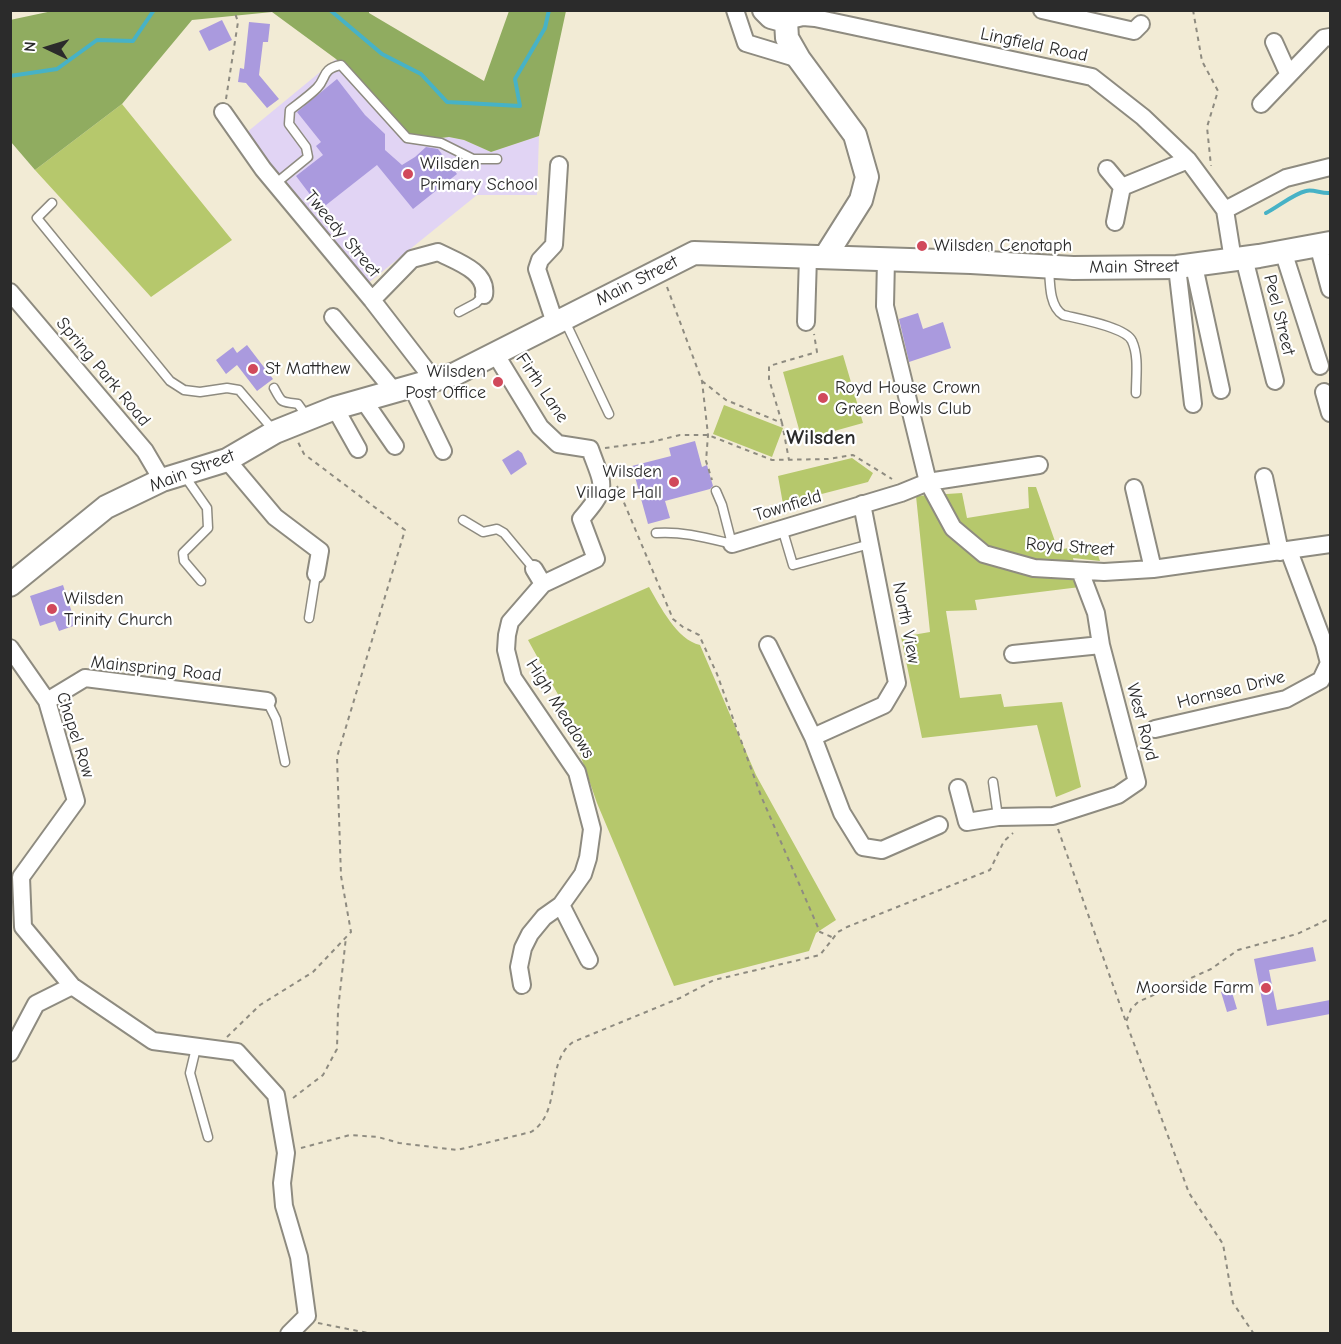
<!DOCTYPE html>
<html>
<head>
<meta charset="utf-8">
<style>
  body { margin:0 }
  #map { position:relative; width:1341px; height:1344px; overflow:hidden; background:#f2ebd5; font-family:"Comic Neue",sans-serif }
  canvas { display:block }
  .frame { position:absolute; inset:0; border:12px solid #2b2b2b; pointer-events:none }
  .north { position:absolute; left:18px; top:18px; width:60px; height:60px; -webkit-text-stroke:4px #fff; paint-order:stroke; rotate:274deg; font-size:16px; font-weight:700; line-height:24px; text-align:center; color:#2b2b2b }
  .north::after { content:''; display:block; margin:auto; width:21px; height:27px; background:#2b2b2b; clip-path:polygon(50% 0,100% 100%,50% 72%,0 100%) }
</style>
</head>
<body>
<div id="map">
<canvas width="1341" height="1344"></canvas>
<div class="frame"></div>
<div class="north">N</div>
</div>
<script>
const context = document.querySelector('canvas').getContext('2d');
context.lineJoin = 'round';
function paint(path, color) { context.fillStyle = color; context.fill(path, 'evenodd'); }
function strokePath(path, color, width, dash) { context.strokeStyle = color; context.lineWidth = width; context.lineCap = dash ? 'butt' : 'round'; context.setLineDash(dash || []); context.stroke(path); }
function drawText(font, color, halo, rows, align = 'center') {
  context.font = font + ' "Comic Neue",sans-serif'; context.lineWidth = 4.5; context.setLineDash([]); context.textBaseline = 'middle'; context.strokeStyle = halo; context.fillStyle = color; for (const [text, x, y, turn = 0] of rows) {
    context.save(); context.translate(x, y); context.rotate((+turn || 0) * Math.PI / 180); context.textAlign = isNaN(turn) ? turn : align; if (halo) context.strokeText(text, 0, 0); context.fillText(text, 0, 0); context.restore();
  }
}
const built = new Path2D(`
  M336 59 406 138 424 140 449 137 464 140 491 152 539 136 537 195H477L367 284 246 133Z`);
const green = new Path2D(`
  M122 104 232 240 151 297 35 170Z
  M843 355 863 423 802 440 783 372Z
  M724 405 783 428 772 457 713 434Z
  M852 458 873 473 868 482 783 504 778 476Z
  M1028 487H1036L1058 550 1094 543 1100 561 1073 558 1080 587 975 600 977 610 946 611 960 698 1001 694 1004 707 1062 702 1081 787 1056 797 1037 725 922 738 901 637 930 632 916 496 962 493 967 518 1029 508Z
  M649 587C660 606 677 640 700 645L756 775 836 920 816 933 809 951 674 986 597 803 561 700 528 640Z`);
const forest = new Path2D(`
  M57 10 369 11V13L484 81 509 11H566L539 136 491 152 464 140 449 137 424 140 406 138 336 59 272 12 192 20 122 104 35 170 11 142 10 20Z`);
const stream = new Path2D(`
  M330 10 382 54 421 74 447 102 520 106 515 79 545 28 549 10
  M10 76 57 69 97 40 133 41 154 10
  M1266 213C1278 207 1293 194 1306 191 1313 189 1322 194 1330 193`);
const building = new Path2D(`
  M222 20 232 40 209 51 199 31Z
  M249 22 270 24 268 42H263L259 75 279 99 267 108 246 83 238 82 240 68 244 69Z
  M337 79 365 115 385 134V150L402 165 415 157 426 147 438 149 457 174 413 209 377 165 321 209 296 176 323 155 316 146 321 142 297 112Z
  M918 313 923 329 943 322 951 348 909 362 899 319Z
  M247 345 273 379 257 391 237 365 226 374 216 360 233 347 237 353Z
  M695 441 702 467 707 465 713 486 710 489 665 501 670 518 648 524 632 466 671 456 669 448Z
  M518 450 522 453 527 464 511 475 502 460Z
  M63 585 76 625 59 631 55 621 40 626 30 596Z
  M1313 947 1316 961 1269 970 1277 1010 1330 1000V1014L1267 1026 1254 959Z
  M1231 989 1237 1009 1227 1012 1221 992Z`);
const path = new Path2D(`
  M1193 10 1202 61 1218 91 1207 127 1211 166
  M226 99 238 22 234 10
  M667 287 702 381 708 435 706 461 712 480
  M702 381 726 400 782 423 789 460
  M782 423 769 379V366L817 352 814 334
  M605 448 651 442 680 435H708L772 460 828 459 853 455 892 479
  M617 486 673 619 683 627 699 635 717 674 761 796 820 932 834 938
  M1058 829 1126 1022
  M227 1037 260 1005 313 972 351 932 341 876 337 757 405 530 304 454 298 442
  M293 1098 323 1075 337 1049 338 1010 346 937
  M301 1148 350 1135 378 1137 399 1143 457 1150 531 1132C563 1112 544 1063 573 1042L680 998 714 980 820 955 838 932 847 927 990 870 1004 841 1013 833
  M318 1323 373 1334
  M1254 1334 1233 1303 1223 1244 1189 1193 1126 1022 1131 1009 1138 1002 1211 969 1238 950 1297 934 1329 919`);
const lane = new Path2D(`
  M275 184 308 157 306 147 289 124 290 110C299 103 309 96 317 88 327 78 321 69 341 65L407 138 441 143 473 159H497
  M52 203 37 218 170 381 184 390 200 392 227 388 239 390 275 432
  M1049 267C1050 283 1049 306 1063 315 1079 319 1126 327 1132 341 1139 356 1136 376 1136 393
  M459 312 476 303 484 295
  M564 319 609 414
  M274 388C283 405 281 401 298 404L308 418
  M184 475 207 508 208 528 183 553 184 561 201 581
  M463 520 483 532 497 529 504 533 534 569
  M782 528 793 565 870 544
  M656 533C682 531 707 538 732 544L722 505 716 491
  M309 618 316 574
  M267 701 276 719 285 762
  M993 782 998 817
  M196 1048 190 1073 208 1137`);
const street = new Path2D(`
  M735 10 746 43 799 59
  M1042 10 1134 31 1141 24
  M786 21 803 17 815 18 1092 77 1143 117 1188 160 1225 210 1233 260
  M1274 42 1288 73
  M1261 104 1324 38 1330 37
  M223 112 263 169 372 300 433 379
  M1107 169 1122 187 1188 160
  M1225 210 1286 178 1330 167
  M1115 222 1122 187
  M1318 245 1330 289
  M1283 251 1320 366
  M1244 258 1275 381
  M886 259 885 306 928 482 953 528 984 554 1034 568 1104 572 1153 569 1330 544
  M1194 266 1221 390
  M1177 267 1193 404
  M10 292 145 451 162 480
  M372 300 412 259 438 252C455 261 488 271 484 295
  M333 317 394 391
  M806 322 808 257
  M555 323 537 269 540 260 554 245 559 165
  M496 355 540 427 558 444 590 449C604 488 609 486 581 519L596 559 543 584 510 622 507 635 506 650 513 678 577 772 592 829 588 858 583 874 561 905 544 917 530 934 523 948 519 967 522 985
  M411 385 443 451
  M1324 392 1330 413
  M364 401 395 446
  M335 408 358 449
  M227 460 275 517 320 551 316 574
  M1264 477 1280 552
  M1134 488 1153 569
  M732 544 901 493 928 482 1039 465
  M534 569 543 584
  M768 645 813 737 842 813 863 847 882 850 939 825
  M10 648 47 701 76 801 21 877 23 927 72 986 153 1041 237 1052 276 1095 286 1153 282 1183 284 1206 299 1257 307 1316 289 1334
  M1013 654 1101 645
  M47 701 85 678 267 701
  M1155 729 1286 699 1321 680 1329 663 1324 644 1289 551
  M813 737 884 705 897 683 862 504
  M958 788 967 822 998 817 1053 816 1118 795 1137 782 1101 645 1096 613 1080 571
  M561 905 589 960
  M10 1053 36 1004 72 986`);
const secondary = new Path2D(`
  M764 10 771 17 786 21 787 38 799 59 855 135 867 177 861 200 825 257
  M10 585 106 507 162 480 227 460 275 432 335 408 455 374 694 253 971 262 1073 268 1177 267 1259 256 1330 243`);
const markers = [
  [408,174,6,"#d1495b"],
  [922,246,6,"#d1495b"],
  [253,369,6,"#d1495b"],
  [498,382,6,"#d1495b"],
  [823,398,6,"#d1495b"],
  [674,482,6,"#d1495b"],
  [52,609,6,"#d1495b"],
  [1266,988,6,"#d1495b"]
];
const streetNames = [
  ["Lingfield Road",1034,45,12],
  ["Tweedy Street",342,234,50],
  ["Main Street",1134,267,-1],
  ["Main Street",637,281,-27],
  ["Peel Street",1279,315,76],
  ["Spring Park Road",103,372,50],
  ["Firth Lane",542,388,56],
  ["Main Street",192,471,-21],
  ["Townfield",788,506,-17],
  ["Royd Street",1070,547,4],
  ["North View",906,623,79],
  ["Mainspring Road",156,669,6],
  ["Hornsea Drive",1231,690,-14],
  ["High Meadows",560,709,58],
  ["West Royd",1142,722,75],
  ["Chapel Row",75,735,72]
];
const poiNames = [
  ["Wilsden",420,164],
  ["Primary School",420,185],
  ["Wilsden Cenotaph",934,246],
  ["St Matthew",265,369],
  ["Wilsden",486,372,"right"],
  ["Post Office",486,393,"right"],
  ["Royd House Crown",835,388],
  ["Green Bowls Club",835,409],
  ["Wilsden",662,472,"right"],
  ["Village Hall",662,493,"right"],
  ["Wilsden",64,599],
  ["Trinity Church",64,620],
  ["Moorside Farm",1254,988,"right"]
];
const quarterNames = [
  ["Wilsden",821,438]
];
paint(built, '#e1d4f4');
paint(green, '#b6c86c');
paint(forest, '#90ac60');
strokePath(stream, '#47b2c6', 4);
paint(building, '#aa9ade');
strokePath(lane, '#8e8b80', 11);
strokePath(street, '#8e8b80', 20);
strokePath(secondary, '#8e8b80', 26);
strokePath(path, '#8e8b80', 2, [4.5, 4.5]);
strokePath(lane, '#fff', 8);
strokePath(street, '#fff', 16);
strokePath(secondary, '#fff', 22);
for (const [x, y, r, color] of markers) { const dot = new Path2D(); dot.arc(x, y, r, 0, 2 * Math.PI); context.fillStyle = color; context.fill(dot); strokePath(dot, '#fff', 2); }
drawText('18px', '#2b2b2b', '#fff', streetNames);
drawText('18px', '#2b2b2b', '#fff', poiNames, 'left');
drawText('bold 21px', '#2b2b2b', '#fff', quarterNames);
</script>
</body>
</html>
